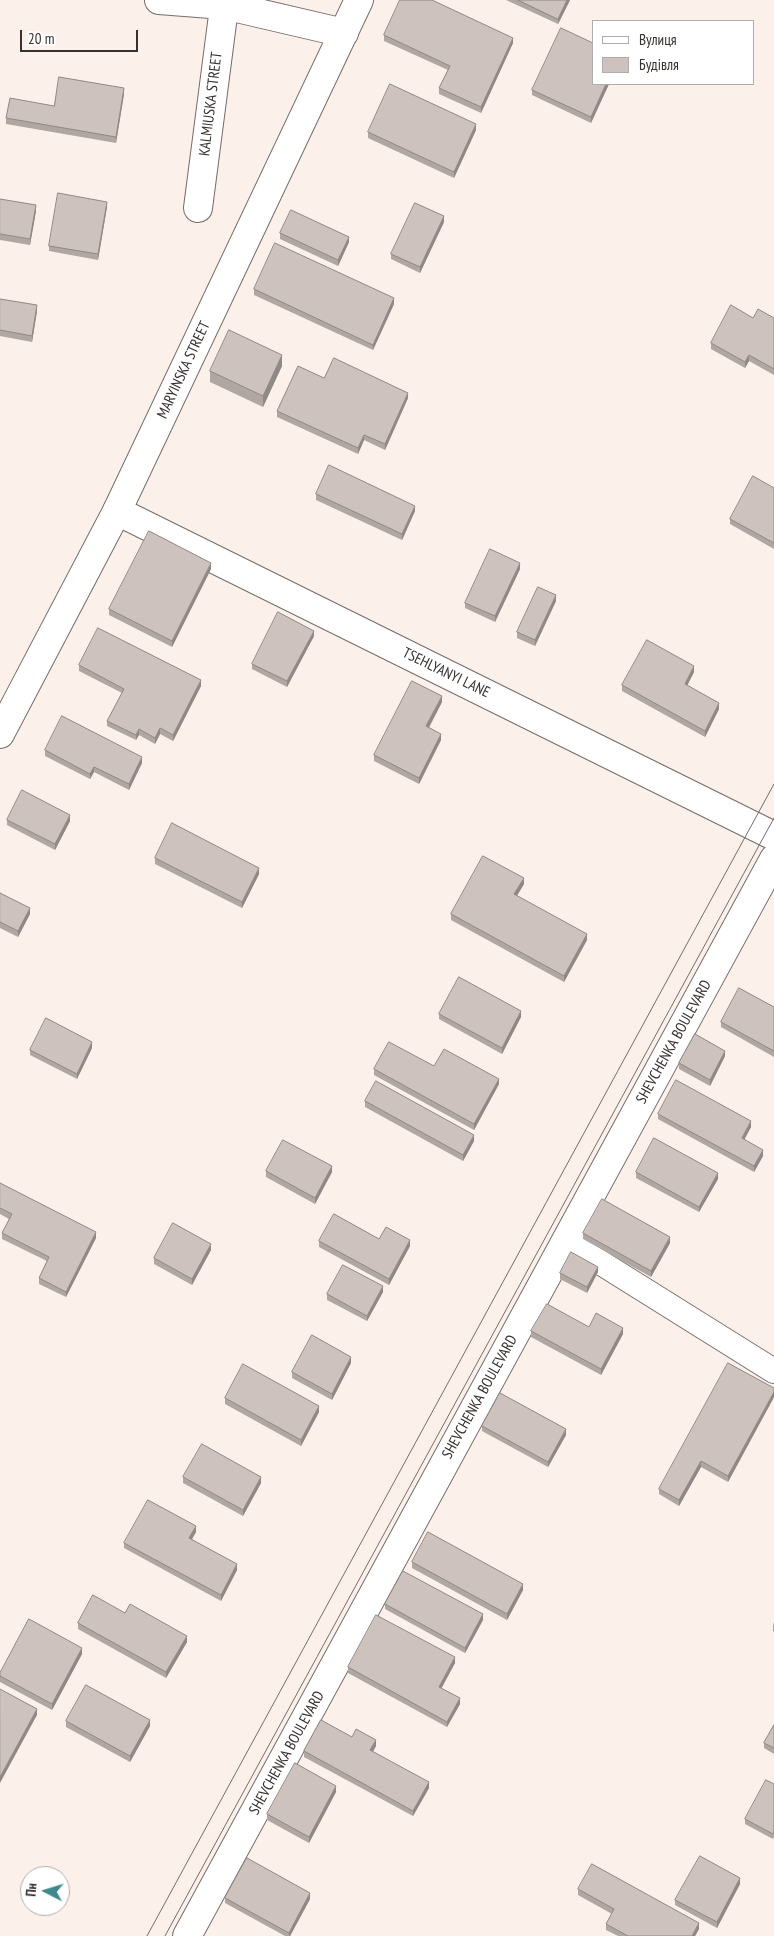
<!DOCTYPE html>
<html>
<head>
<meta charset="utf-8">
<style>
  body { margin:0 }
  #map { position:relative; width:774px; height:1936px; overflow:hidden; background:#fcf0eb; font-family:"PT Sans Narrow",sans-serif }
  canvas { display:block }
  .legend { position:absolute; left:592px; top:20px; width:162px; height:65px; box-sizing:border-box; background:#fff; border:1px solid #afadac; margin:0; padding:6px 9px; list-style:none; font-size:15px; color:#36312f }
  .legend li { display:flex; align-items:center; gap:10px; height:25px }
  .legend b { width:25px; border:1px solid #afadac }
  .north { position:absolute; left:20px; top:1866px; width:50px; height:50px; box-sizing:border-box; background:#fff; border:1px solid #afadac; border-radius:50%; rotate:275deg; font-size:14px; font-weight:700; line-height:20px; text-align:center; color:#36312f }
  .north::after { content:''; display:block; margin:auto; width:18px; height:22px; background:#3f878a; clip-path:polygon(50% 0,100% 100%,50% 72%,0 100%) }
  .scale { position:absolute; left:20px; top:30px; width:118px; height:22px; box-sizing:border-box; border:2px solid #36312f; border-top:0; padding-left:6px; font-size:15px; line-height:18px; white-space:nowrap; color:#36312f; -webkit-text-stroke:4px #fff; paint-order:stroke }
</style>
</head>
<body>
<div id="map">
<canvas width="774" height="1936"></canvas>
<ul class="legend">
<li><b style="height:6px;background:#fff"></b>Вулиця</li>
<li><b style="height:14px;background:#cdc2bd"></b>Будівля</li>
</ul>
<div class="north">Пн</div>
<div class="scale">20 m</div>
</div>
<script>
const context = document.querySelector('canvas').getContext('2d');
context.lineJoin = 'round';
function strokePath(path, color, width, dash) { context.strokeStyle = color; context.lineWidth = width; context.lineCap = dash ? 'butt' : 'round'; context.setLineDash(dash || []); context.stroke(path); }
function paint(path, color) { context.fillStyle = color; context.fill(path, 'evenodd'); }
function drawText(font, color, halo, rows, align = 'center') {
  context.font = font + ' "PT Sans Narrow",sans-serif'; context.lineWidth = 5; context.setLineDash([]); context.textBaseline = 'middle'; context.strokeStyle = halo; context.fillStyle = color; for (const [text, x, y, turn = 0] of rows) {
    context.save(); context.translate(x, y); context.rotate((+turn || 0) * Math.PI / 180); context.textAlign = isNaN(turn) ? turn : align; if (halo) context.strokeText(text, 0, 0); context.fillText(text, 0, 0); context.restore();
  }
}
const service = new Path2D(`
  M566 1241 774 1371`);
const minor = new Path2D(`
  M159 0 224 5 344 33
  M198 208 225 0
  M117 511 774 836
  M187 1936 774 859`);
const tertiary = new Path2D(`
  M0 734 117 511 359 0`);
const tram = new Path2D(`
  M147 1936 774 784
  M165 1936 774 818`);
const wall = new Path2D(`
  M506 0H570L558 24Z
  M384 35 513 43 481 113 439 94V88L448 70 384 41Z
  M593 84H609L591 123 532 95V90Z
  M124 94 116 143 6 124V118L54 106Z
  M476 130 454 178 368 138V132Z
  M0 199 36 211 30 245 0 240Z
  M107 207 98 260 49 251V246Z
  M444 222 420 273 391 259V254Z
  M280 233 349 242 338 266 280 239Z
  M254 289 394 304 373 350 254 295Z
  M0 299 37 311 32 342 0 336Z
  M753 318H774V375L749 361 745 368 711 349V343Z
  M282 366 263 407 210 382V371Z
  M324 378 408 398 385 450 364 440 358 454 277 417V411Z
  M774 488V549L730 524V519Z
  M316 494 415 511 402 540 316 500Z
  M211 569 172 647 109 615V609Z
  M520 569 495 622 465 608V603Z
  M556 601 535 646 517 638V632Z
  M314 636 287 687 252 669V664Z
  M79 665 201 686 173 741 160 734 155 744 139 735 136 740 107 726V721L122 693 79 671Z
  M694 672 687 685 719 709 705 737 622 691V685Z
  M442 702 429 728 441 740 419 784 374 761V755Z
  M45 750 142 763 129 790 94 772 90 779 45 756Z
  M7 820 70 821 55 850 7 825Z
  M155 858 259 874 242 908 155 864Z
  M524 884 517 896 587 940 564 982 451 920V914Z
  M0 893 30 914 18 937 0 928Z
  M774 1007V1057L721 1027V1022Z
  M439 1014 521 1017 502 1054 439 1019Z
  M92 1048 77 1079 30 1055V1050Z
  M725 1056 710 1086 679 1069V1063Z
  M374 1069 499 1084 474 1130 374 1075Z
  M365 1101 474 1141 463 1161 365 1107Z
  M658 1114 751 1127 744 1139 763 1156 754 1172 658 1119Z
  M266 1171 332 1172 315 1204 266 1177Z
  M636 1172 718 1179 699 1212 636 1178Z
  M0 1183 96 1238 66 1297 39 1284V1278L47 1261 2 1239V1233L9 1219 0 1214Z
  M583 1233 670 1243 651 1277 583 1239Z
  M379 1239 410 1246 389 1285 319 1247V1241Z
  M211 1250 192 1285 154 1264V1258Z
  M598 1272 587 1293 560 1279V1273Z
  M383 1292 367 1321 327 1300V1294Z
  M531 1331 623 1334 601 1375 531 1337Z
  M351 1363 332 1400 292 1378V1372Z
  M774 1388V1397L728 1482 701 1467 679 1506 659 1494V1489Z
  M225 1398 319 1412 301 1446 225 1404Z
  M482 1426 566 1435 548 1467 482 1431Z
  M183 1477 261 1483 243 1516 183 1483Z
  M196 1532 192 1539 237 1570 221 1601 124 1548V1543Z
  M412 1562 523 1590 507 1620 412 1568Z
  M385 1604 483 1620 465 1653 385 1609Z
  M125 1613 187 1642 166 1678 78 1629V1623Z
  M774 1622V1632L773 1631V1625Z
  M82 1654 52 1710 0 1682V1673Z
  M455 1663 441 1688 460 1704 447 1727 348 1673V1667Z
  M66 1721 150 1726 130 1762 66 1727Z
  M774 1725V1754L764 1748V1743Z
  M352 1737 376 1746 373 1752 429 1788 413 1816 304 1757V1751Z
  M774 1784V1837L773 1839 745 1824V1819Z
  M336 1792 309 1843 267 1820V1814Z
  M740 1884 717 1928 675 1905V1900Z
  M578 1889 699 1929 695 1936H618L606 1930V1924L612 1914 578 1895Z
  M225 1898 310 1899 290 1936H285L225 1903Z`);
const shadedWall = new Path2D(`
  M567 0H570L558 24V19Z
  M513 38V43L481 113V107Z
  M606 84H609L591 123V117Z
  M124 88V94L116 143V137Z
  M476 124V130L454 178V172Z
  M107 202V207L98 260V254Z
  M36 205V211L30 245V239Z
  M444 216V222L420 273V267Z
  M349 237V242L338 266V260Z
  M394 298V304L373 350V345Z
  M37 305V311L32 342V336Z
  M282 355V366L263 407V396Z
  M749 355V361L745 368V362Z
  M408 393V398L385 450V444Z
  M364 435V440L358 454V448Z
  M415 506V511L402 540V534Z
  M211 563V569L172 647V641Z
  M520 563V569L495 622V616Z
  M556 595V601L535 646V640Z
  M314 631V636L287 687V681Z
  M694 666V672L685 690V684Z
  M201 680V686L173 741V735Z
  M442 696V702L426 732V726Z
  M719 703V709L705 737V731Z
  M160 728V734L155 744V738Z
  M139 729V735L136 740V735Z
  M441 734V740L419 784V778Z
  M142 757V763L129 790V784Z
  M94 767V772L90 779V774Z
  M70 815V821L55 850V844Z
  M259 868V874L242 908V902Z
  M524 878V884L514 900V894Z
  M30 908V914L18 937V931Z
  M587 934V940L564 982V976Z
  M521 1011V1017L502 1054V1048Z
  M92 1042V1048L77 1079V1074Z
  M725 1051V1056L710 1086V1080Z
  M499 1079V1084L474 1130V1124Z
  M751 1121V1127L742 1144V1138Z
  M474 1135V1141L463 1161V1155Z
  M763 1150V1156L754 1172V1166Z
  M332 1166V1172L315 1204V1198Z
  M718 1173V1179L699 1212V1207Z
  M96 1232V1238L66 1297V1292Z
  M670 1237V1243L651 1277V1271Z
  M410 1240V1246L389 1285V1279Z
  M211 1244V1250L192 1285V1279Z
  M598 1267V1272L587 1293V1287Z
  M383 1286V1292L367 1321V1316Z
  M623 1328V1334L601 1375V1369Z
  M351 1357V1363L332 1400V1394Z
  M774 1392V1397L728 1482V1476Z
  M319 1406V1412L301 1446V1440Z
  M566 1429V1435L548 1467V1462Z
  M701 1461V1467L679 1506V1500Z
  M261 1477V1483L243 1516V1510Z
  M196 1526V1532L189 1544V1538Z
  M237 1564V1570L221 1601V1595Z
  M523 1584V1590L507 1620V1614Z
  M483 1614V1620L465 1653V1648Z
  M187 1636V1642L166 1678V1672Z
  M82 1648V1654L52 1710V1704Z
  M455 1657V1663L439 1693V1687Z
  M460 1698V1704L447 1727V1722Z
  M37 1709V1715L0 1783V1777Z
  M150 1720V1726L130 1762V1756Z
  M376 1740V1746L370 1756V1750Z
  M429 1782V1788L413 1816V1811Z
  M336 1786V1792L309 1843V1837Z
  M740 1878V1884L717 1928V1922Z
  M310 1893V1899L290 1936H289V1933Z
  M699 1923V1929L695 1936H692Z`);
const building = new Path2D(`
  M400 0H432L513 38 481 107 439 88 450 66 384 35Z
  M518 0H567L558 19Z
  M561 28 593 43V84H606L591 117 532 90Z
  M59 77 124 88 116 137 6 118 10 98 54 106Z
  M390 84 476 124 454 172 368 132Z
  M58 193 107 202 98 254 49 246Z
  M0 199 36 205 30 239 0 234Z
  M415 203 444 216 420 267 391 254Z
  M291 210 349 237 338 260 280 233Z
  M275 243 394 298 373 345 254 289Z
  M0 299 37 305 32 336 0 330Z
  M731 305 753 318 758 309 774 318V369L749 355 745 362 711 343Z
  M229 330 282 355 263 396 210 371Z
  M334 358 408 393 385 444 364 435 358 448 277 411 298 366 324 378Z
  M329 465 415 506 402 534 316 494Z
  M753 476 774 488V543L730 519Z
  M149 531 211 563 172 641 109 609Z
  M490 549 520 563 495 616 465 603Z
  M538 587 556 595 535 640 517 632Z
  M278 612 314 631 287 681 252 664Z
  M98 628 201 680 173 735 160 728 155 738 139 729 136 735 107 721 124 689 79 665Z
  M647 640 694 666 685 684 719 703 705 731 622 685Z
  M412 681 442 696 426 726 441 734 419 778 374 755Z
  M62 716 142 757 129 784 94 767 90 774 45 750Z
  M22 790 70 815 55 844 7 820Z
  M172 823 259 868 242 902 155 858Z
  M483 856 524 878 514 894 587 934 564 976 451 914Z
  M0 893 30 908 18 931 0 922Z
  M459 977 521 1011 502 1048 439 1014Z
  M739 988 774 1007V1051L721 1022Z
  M46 1018 92 1042 77 1074 30 1050Z
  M695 1034 725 1051 710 1080 679 1063Z
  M389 1042 434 1066 444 1049 499 1079 474 1124 374 1069Z
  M676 1080 751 1121 742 1138 763 1150 754 1166 658 1114Z
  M376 1081 474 1135 463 1155 365 1101Z
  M654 1138 718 1173 699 1207 636 1172Z
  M283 1140 332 1166 315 1198 266 1171Z
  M0 1183 96 1232 66 1292 39 1278 49 1257 2 1233 12 1214 0 1208Z
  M602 1199 670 1237 651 1271 583 1233Z
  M334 1214 379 1239 386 1227 410 1240 389 1279 319 1241Z
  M173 1223 211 1244 192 1279 154 1258Z
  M571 1252 598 1267 587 1287 560 1273Z
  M343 1265 383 1286 367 1316 327 1294Z
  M547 1304 589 1327 596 1313 623 1328 601 1369 531 1331Z
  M312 1335 351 1357 332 1394 292 1372Z
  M728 1363 774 1388V1392L728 1476 701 1461 679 1500 659 1489Z
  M243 1364 319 1406 301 1440 225 1398Z
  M500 1393 566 1429 548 1462 482 1426Z
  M202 1444 261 1477 243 1510 183 1477Z
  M148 1500 196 1526 189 1538 237 1564 221 1595 124 1543Z
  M428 1532 523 1584 507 1614 412 1562Z
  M403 1571 483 1614 465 1648 385 1604Z
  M93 1595 125 1613 130 1604 187 1636 166 1672 78 1623Z
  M376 1615 455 1657 439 1687 460 1698 447 1722 348 1667Z
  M29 1619 82 1648 52 1704 0 1676V1673Z
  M86 1685 150 1720 130 1756 66 1721Z
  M0 1689 37 1709 0 1777Z
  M321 1720 352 1737 356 1729 376 1740 370 1750 429 1782 413 1811 304 1751Z
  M774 1725V1748L764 1743Z
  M295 1763 336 1786 309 1837 267 1814Z
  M766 1780 774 1784V1831L773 1834 745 1819Z
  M700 1856 740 1878 717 1922 675 1900Z
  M247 1858 310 1893 289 1933 225 1898Z
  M592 1864 699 1923 692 1936H628L606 1924 614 1909 578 1889Z`);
const streetNames = [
  ["KALMIUSKA STREET",211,104,-83],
  ["MARYINSKA STREET",184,370,-65],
  ["TSEHLYANYI LANE",446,673,26],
  ["SHEVCHENKA BOULEVARD",674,1042,-61],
  ["SHEVCHENKA BOULEVARD",480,1397,-61],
  ["SHEVCHENKA BOULEVARD",287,1753,-61]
];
strokePath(service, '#766d68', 26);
strokePath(minor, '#766d68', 30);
strokePath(tertiary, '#766d68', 30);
strokePath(service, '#fff', 24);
strokePath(minor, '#fff', 28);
strokePath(tertiary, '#fff', 28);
strokePath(tram, '#746d6a', 1);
paint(wall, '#b0a7a3');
paint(shadedWall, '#908884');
paint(building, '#cdc2bd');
strokePath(building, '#908884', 1);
drawText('15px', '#36312f', '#fff', streetNames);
</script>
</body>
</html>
